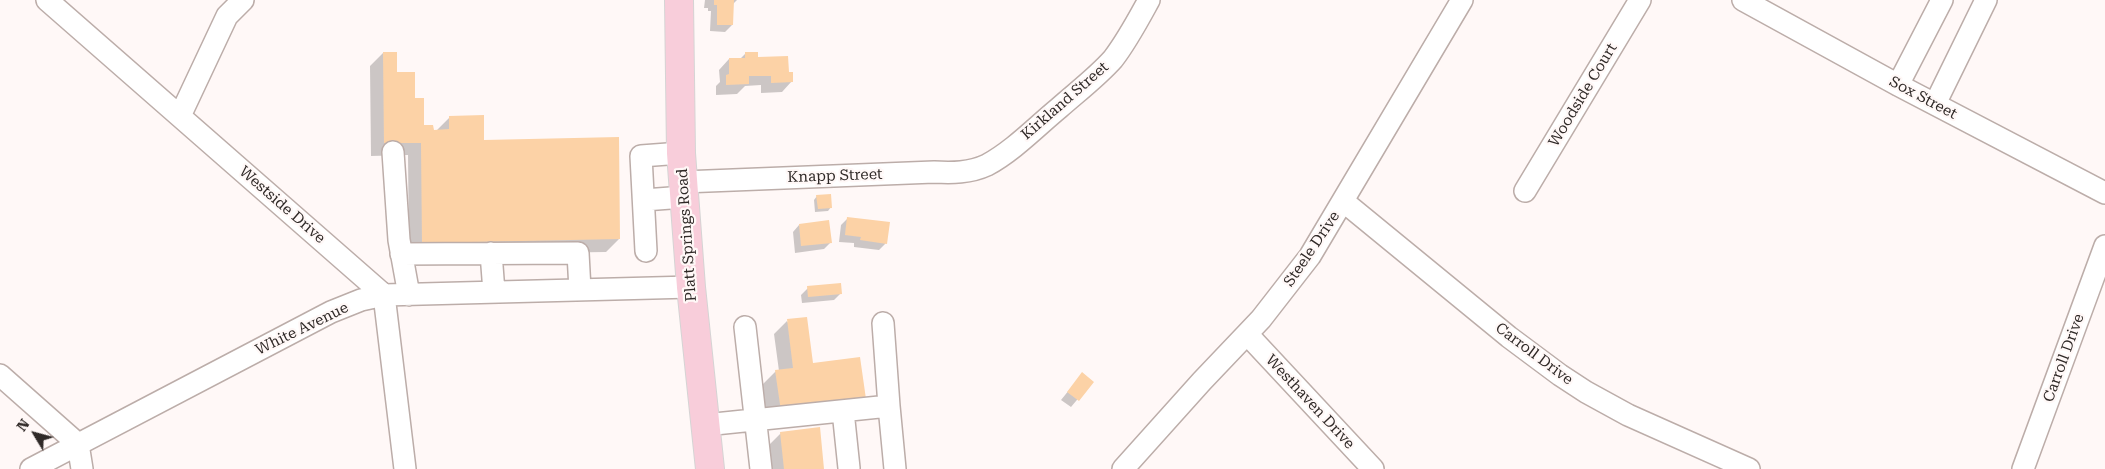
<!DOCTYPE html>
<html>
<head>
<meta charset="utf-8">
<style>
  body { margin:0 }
  #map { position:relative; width:2105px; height:469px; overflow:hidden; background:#fff8f7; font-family:"Roboto Serif",serif }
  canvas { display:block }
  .north { position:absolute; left:10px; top:409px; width:50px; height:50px; -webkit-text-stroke:4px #fff8f7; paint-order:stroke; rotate:307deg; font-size:14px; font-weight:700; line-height:20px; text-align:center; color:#2f2927 }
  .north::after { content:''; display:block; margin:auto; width:18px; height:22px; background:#2f2927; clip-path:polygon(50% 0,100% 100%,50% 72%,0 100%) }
</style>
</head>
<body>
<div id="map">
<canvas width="2105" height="469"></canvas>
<div class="north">N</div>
</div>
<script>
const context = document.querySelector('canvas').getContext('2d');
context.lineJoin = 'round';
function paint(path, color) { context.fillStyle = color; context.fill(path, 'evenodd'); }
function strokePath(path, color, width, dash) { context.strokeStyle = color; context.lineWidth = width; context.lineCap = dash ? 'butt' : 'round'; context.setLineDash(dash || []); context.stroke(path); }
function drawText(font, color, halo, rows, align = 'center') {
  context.font = font + ' "Roboto Serif",serif'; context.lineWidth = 4.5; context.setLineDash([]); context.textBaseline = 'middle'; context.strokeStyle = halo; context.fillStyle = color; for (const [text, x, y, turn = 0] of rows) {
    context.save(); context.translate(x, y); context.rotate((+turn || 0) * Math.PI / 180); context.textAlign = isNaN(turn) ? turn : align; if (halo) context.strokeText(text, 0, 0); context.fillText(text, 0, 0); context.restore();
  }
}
const shadow = new Path2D(`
  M705 0H737L733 4 732 25 725 32 710 31 711 11H708V8H704Z
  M383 53 414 100 423 126 436 131 450 117 619 239 606 252 409 255 408 155 371 156 370 66Z
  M745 54 788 74 792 81 782 92 761 93V85L745 86 737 94 716 95V86L720 82 719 70 729 59H740Z
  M817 196 831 207 828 211 815 212 814 200Z
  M848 218 886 243 879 250 854 247V243L839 242 841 225Z
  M799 225 831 242 824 249 795 253 793 232Z
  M808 288 841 293 834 300 802 303 801 295Z
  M787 321 812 365 768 423 762 385 776 371H779L774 334Z
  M1082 374 1092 382 1071 407 1061 400Z
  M781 433 823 469H770L768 446Z`);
const building = new Path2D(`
  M714 0H734L733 25H717V5H714Z
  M383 52H397V72H415V98H424V125H433L434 130 449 129V116L484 115V140L619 137 620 239 422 243 421 143H384Z
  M745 52H758V57L788 56 789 72H793V82L771 83V76H749V84L726 85V75L729 74V58H745Z
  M831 194 832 208 818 209 816 195Z
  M847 217 890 222 887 244 860 240 861 237 845 235Z
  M829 220 832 243 801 246 799 224Z
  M841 283 842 294 808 297 807 286Z
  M807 317 813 363 860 357 866 399 781 411 775 370 793 368 787 319Z
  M1082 372 1094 382 1079 401 1067 392Z
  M820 427 824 469H784L780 432Z`);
const minor = new Path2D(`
  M47 0 384 295 405 469
  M1743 0 1898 85 2105 193
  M1898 85 1942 0
  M1935 104 1986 0
  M180 116 227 16 243 0
  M393 152 399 240 409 295
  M683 182 934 172C952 173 970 173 987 165 1013 151 1036 127 1059 108 1077 92 1097 77 1113 59 1127 41 1138 20 1149 0
  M1525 191 1640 0
  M644 200 684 197
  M1343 201 1509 337 1560 375 1586 392 1628 415 1749 469
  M646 251 641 156 681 153
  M491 253 494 292
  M401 254 578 253 580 290
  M745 327 761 469
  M1247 334 1373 469
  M0 375 78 444 82 469
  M889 406 895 469
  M843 411 849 468
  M705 425 889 406 883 323
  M31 469 331 312 361 300 384 295 691 287
  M1123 469 1202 381 1261 319 1310 256 1462 0
  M2023 469 2105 246`);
const major = new Path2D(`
  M679 0 681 153 691 287 710 469`);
const streetNames = [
  ["Woodside Court",1583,95,-59],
  ["Sox Street",1923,98,28],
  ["Kirkland Street",1065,101,-41],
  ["Knapp Street",835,176,-2],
  ["Westside Drive",282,205,41],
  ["Platt Springs Road",687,235,-94],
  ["Steele Drive",1312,249,-56],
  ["White Avenue",302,329,-26],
  ["Carroll Drive",1534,354,37],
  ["Carroll Drive",2064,358,-70],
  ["Westhaven Drive",1310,402,47]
];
paint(shadow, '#0003');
paint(building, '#fcd2a6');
strokePath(minor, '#bcada9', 24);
strokePath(major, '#d5d4d4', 30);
strokePath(minor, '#fff', 21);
strokePath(major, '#f8cdda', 28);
drawText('15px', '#2f2927', '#fff8f7', streetNames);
</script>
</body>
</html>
